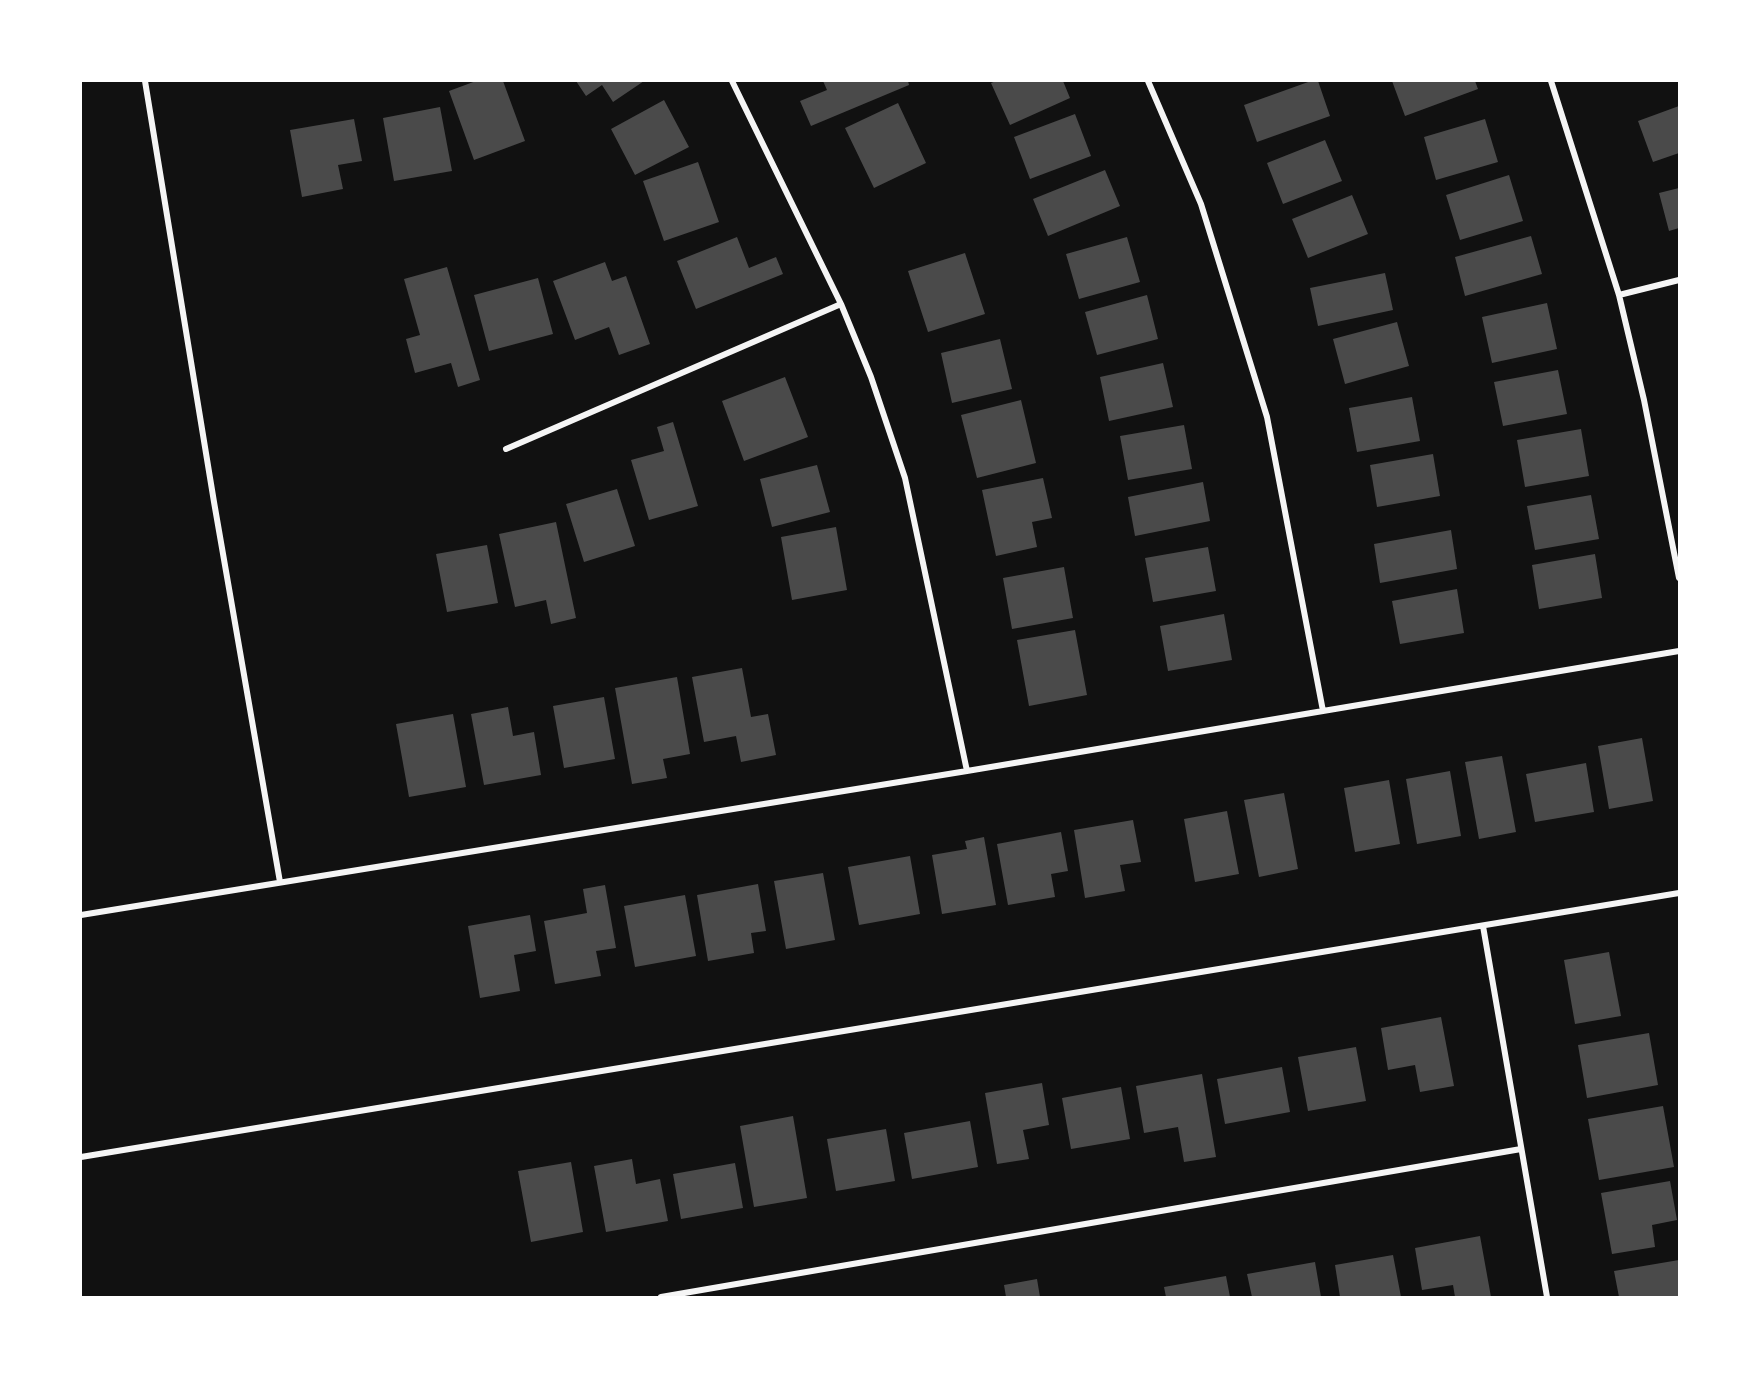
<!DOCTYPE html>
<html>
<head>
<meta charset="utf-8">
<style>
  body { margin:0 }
  #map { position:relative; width:1760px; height:1378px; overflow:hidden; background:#111; font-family:"Noto Sans",sans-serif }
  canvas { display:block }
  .frame { position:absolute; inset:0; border:82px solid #fff; pointer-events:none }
</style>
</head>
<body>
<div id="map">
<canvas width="1760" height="1378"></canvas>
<div class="frame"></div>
</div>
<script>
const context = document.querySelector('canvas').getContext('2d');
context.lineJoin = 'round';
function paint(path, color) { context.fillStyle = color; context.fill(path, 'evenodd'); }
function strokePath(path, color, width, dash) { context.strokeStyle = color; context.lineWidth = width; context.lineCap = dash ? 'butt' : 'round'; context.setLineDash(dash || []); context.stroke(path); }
const building = new Path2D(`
  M476 81H503L525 141 474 160 449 91Z
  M576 81H644L613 102 602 85 586 96Z
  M823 81H908L909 85 811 126 800 101 827 90Z
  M996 81H1063L1070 98 1010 125 991 83Z
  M1311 81H1318L1330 116 1257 142 1244 105Z
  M1392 81H1475L1478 89 1405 116Z
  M664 100 689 147 635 175 611 129Z
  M898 103 926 163 874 188 845 128Z
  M1679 106V153L1653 162 1638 121Z
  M440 107 452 171 394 181 383 118Z
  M1075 114 1091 156 1030 179 1014 137Z
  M354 119 362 161 338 165 343 189 302 197 290 130Z
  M1485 119 1498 162 1436 180 1424 137Z
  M1325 140 1342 181 1283 204 1267 163Z
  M698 162 719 222 664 241 643 181Z
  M1105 170 1120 206 1048 236 1033 199Z
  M1509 175 1523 221 1460 240 1446 195Z
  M1679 188V228L1669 231 1659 193Z
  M1352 195 1368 234 1308 258 1292 219Z
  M1531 236 1542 274 1465 296 1455 257Z
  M737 237 749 268 776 257 783 274 696 309 677 261Z
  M1127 237 1140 282 1079 299 1066 254Z
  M965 253 985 314 928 332 908 271Z
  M605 262 612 281 626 276 650 344 619 355 609 327 575 340 553 281Z
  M447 267 480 380 458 387 451 363 415 373 406 339 420 335 404 279Z
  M1385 273 1393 310 1318 326 1310 288Z
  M538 278 553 334 489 351 474 295Z
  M1147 295 1158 339 1097 355 1085 312Z
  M1547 303 1557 349 1492 363 1482 317Z
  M1397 322 1409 366 1345 384 1333 339Z
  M1000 339 1012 389 952 403 941 353Z
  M1163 363 1173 407 1109 421 1100 377Z
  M1558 370 1567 414 1503 426 1494 382Z
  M785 377 808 437 744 461 722 401Z
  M1412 397 1420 441 1357 452 1349 408Z
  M1021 400 1036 463 977 478 961 415Z
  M673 422 698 506 649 520 631 460 664 451 657 427Z
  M1184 425 1192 469 1128 480 1120 436Z
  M1581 429 1589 476 1525 487 1517 440Z
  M1433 454 1440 496 1377 507 1370 465Z
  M817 465 830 512 772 527 760 479Z
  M1043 478 1052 518 1032 522 1037 547 996 556 982 490Z
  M1203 482 1210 521 1135 536 1128 497Z
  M617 489 635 546 584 562 566 504Z
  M1591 495 1599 539 1535 550 1527 506Z
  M556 522 576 618 551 624 546 600 515 607 499 534Z
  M836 527 847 590 792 600 781 537Z
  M1451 530 1457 569 1380 583 1374 544Z
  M487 545 498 603 447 612 436 554Z
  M1208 547 1216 591 1153 602 1145 558Z
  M1595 554 1602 598 1539 609 1532 565Z
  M1064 567 1073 618 1012 629 1003 578Z
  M1457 589 1464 633 1400 644 1392 601Z
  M1224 614 1232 660 1168 671 1160 626Z
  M1075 630 1087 695 1029 706 1017 640Z
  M742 668 751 717 768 714 776 755 741 762 736 736 704 742 692 677Z
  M677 677 690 754 663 759 667 778 632 784 615 688Z
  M604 697 615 759 564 768 553 706Z
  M508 707 513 736 534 732 541 775 484 785 471 714Z
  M453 714 466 787 409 797 396 724Z
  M1642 738 1653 801 1609 809 1598 746Z
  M1502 756 1516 832 1479 839 1465 762Z
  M1586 763 1594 812 1535 822 1526 774Z
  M1450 771 1461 836 1417 844 1406 779Z
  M1389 780 1400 844 1355 852 1344 788Z
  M1284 793 1298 869 1259 877 1244 800Z
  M1227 811 1239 874 1195 882 1184 819Z
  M1133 820 1141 862 1120 865 1125 891 1085 898 1074 830Z
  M1061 832 1068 871 1051 874 1055 897 1008 905 997 844Z
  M984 837 996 905 942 914 932 855 967 849 965 841Z
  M910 856 920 914 859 925 848 867Z
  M823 873 835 940 786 949 774 881Z
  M758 884 766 931 751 933 754 953 708 961 697 895Z
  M605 885 616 948 596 951 601 976 555 984 544 921 587 913 583 889Z
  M685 895 696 956 635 967 624 906Z
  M530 915 536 951 514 955 520 991 480 998 468 926Z
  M1609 952 1621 1016 1575 1024 1564 960Z
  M1441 1017 1454 1086 1420 1092 1415 1065 1388 1070 1381 1028Z
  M1649 1033 1658 1085 1587 1098 1578 1045Z
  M1356 1047 1366 1101 1308 1111 1298 1057Z
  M1282 1067 1290 1112 1225 1124 1217 1079Z
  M1202 1074 1216 1157 1184 1162 1178 1127 1144 1133 1136 1086Z
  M1042 1083 1049 1125 1023 1130 1029 1159 997 1164 985 1093Z
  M1121 1087 1130 1139 1071 1149 1062 1098Z
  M1663 1106 1674 1167 1599 1180 1588 1119Z
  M793 1116 807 1198 754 1207 740 1126Z
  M970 1121 978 1167 912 1179 904 1133Z
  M886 1129 895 1181 836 1191 827 1139Z
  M632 1159 636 1184 660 1179 668 1221 606 1232 594 1166Z
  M571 1162 583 1232 531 1242 518 1171Z
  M735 1163 743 1208 681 1219 673 1174Z
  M1670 1181 1677 1220 1652 1225 1655 1247 1612 1254 1601 1193Z
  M1480 1236 1491 1297H1455L1453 1285 1422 1290 1415 1248Z
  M1393 1255 1401 1297H1340L1335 1265Z
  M1679 1260V1297H1619L1614 1271Z
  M1315 1262 1321 1297H1252L1247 1274Z
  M1226 1276 1230 1297H1166L1164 1287Z
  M1037 1279 1040 1297H1006L1004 1285Z`);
const minor = new Path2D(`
  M145 81 214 502 280 882
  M732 81 841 304 871 377 905 478 967 771
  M1148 81 1201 204 1267 417 1323 711
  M1551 81 1619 295 1644 400 1679 578
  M1619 295 1679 280
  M506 449 841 304
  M81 915 967 771 1679 651
  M1483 926 1547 1297
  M81 1157 1679 893
  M661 1297 1521 1149`);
paint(building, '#4a4a4a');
strokePath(minor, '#f5f5f5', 6);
</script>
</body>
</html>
